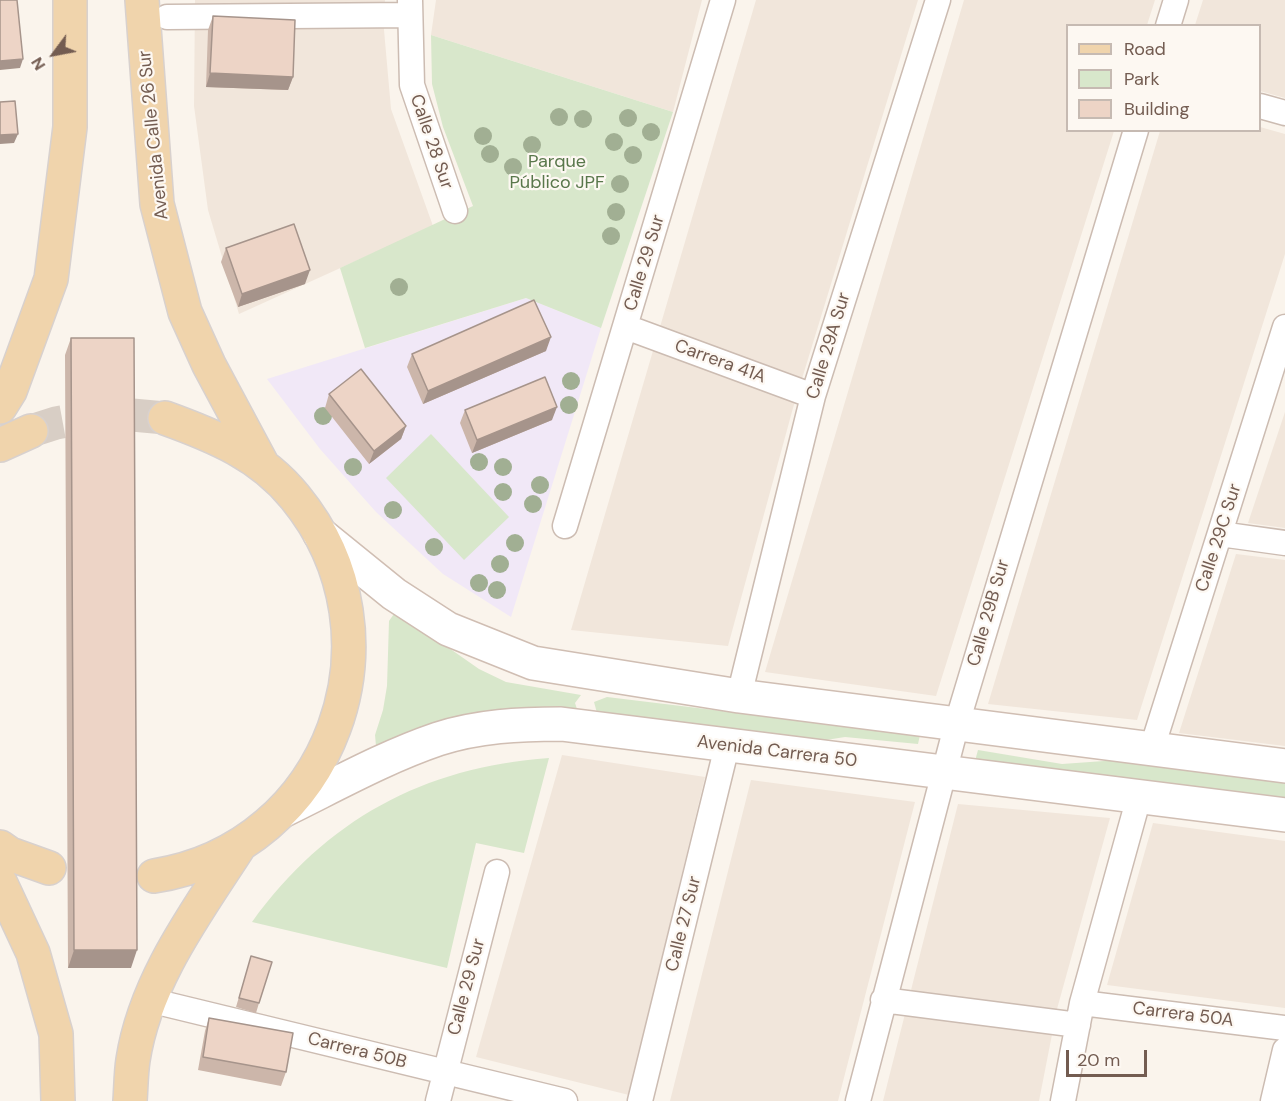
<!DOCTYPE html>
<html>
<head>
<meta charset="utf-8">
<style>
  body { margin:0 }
  #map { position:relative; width:1285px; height:1101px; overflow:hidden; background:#faf4ec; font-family:"DM Sans",sans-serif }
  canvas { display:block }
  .legend { position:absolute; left:1066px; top:24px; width:195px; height:108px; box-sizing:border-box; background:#fdf8f2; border:2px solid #c6bab2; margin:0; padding:8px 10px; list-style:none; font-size:18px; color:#735c51 }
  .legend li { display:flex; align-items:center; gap:12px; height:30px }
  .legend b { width:30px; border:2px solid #c6bab2 }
  .north { position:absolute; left:24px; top:24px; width:60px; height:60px; -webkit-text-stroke:4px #fdf8f2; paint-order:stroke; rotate:238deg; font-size:16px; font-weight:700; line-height:24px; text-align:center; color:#735c51 }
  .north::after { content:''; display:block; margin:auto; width:21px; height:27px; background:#735c51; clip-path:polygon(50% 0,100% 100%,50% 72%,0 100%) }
  .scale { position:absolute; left:1066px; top:1050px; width:81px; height:27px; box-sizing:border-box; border:3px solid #735c51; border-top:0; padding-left:8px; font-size:18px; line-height:21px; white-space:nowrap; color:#735c51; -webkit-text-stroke:4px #fdf8f2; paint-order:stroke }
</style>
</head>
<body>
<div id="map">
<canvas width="1285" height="1101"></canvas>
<ul class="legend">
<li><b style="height:8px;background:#f0d4ac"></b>Road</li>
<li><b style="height:16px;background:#d8e7cb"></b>Park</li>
<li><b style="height:16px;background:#edd4c6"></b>Building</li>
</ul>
<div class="north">N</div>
<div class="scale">20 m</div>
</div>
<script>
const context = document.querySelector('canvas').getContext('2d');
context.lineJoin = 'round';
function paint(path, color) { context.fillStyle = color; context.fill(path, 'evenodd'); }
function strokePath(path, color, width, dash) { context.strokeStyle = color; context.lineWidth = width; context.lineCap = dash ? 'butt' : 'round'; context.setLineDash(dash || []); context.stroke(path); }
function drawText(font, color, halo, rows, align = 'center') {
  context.font = font + ' "DM Sans",sans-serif'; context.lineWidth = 4.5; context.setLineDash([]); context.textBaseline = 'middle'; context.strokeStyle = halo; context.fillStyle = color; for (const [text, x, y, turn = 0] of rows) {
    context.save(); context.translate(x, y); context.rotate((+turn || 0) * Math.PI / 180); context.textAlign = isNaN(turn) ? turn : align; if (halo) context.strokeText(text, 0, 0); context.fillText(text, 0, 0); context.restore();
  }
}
const residential = new Path2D(`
  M195 0H385L384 30 391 109 433 226 239 314 208 210 194 106Z
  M436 0H702L673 112 431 35Z
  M756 0H918L793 408 728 646 571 630Z
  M964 0H1155L1147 25 1068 26V130L1114 131 936 696 765 672Z
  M1203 0H1285V98L1260 91V26L1195 25Z
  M1260 127 1285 134V254L1137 720 988 704 1160 131 1260 130Z
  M1285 412V528L1248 523Z
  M1236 554 1285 560V746L1179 733Z
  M562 755 705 777 629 1095 476 1057Z
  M751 780 915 802 838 1101H670Z
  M958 804 1110 818 1057 1009 1039 1101H883Z
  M1153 823 1285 841V1008L1107 985Z`);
const education = new Path2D(`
  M526 298 601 328 511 617 443 574 376 512 320 449 267 379Z`);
const green = new Path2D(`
  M431 35 673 112 601 328 526 298 365 348 340 268 473 206 443 127 432 84Z
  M431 434 509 517 464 560 386 478Z
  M396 611 479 669 506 682 581 695 575 703 578 712 376 746 375 735 383 710 387 686 389 621Z
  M607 697 920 735 918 744 845 737 807 743 597 713 594 702Z
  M978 750 1062 764 1146 758 1285 777V805L975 761Z
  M549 758 524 853 476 843 447 968 252 922C326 820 423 767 549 758Z`);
const primaryTunnel = new Path2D(`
  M31 431 56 423 110 413 165 418`);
const street = new Path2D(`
  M410 0 412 85 455 211
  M167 17 410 15
  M1168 26 1176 0
  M1260 106 1285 113
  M626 327 813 396
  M565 526 723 0
  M1220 534 1285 543
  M739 696 813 396 938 0
  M1152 748 1285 327
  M149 1000 565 1101
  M883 1000 1078 1025
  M1082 1003 1285 1028
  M438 1101 497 872
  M640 1101 727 746
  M858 1101 957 723 1136 130
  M1063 1101 1082 1003 1139 797
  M1273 1101 1285 1050`);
const secondary = new Path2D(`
  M320 534 394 594 448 629 533 663 739 696 1285 766
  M284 810C335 785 385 757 438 739 478 726 520 724 561 724L1285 815`);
const primary = new Path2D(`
  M142 0 157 204 185 312 209 365 262 464
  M0 407 10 391 51 279 70 127V0
  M0 445 31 431
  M0 847 10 854 49 868
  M154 876C332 848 409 636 295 497 261 455 215 436 165 418
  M0 882 33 953 56 1034 58 1101
  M130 1101C131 1087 131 1073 133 1060 145 981 196 913 238 848`);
const trees = [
  [559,117],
  [628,118],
  [583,119],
  [651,132],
  [483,136],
  [614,142],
  [532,145],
  [490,154],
  [633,155],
  [513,167],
  [620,184],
  [616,212],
  [611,236],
  [399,287],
  [571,381],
  [569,405],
  [323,416],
  [479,462],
  [353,467],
  [503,467],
  [540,485],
  [503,492],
  [533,504],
  [393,510],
  [515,543],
  [434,547],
  [500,564],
  [479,583],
  [497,590]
];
const wall = new Path2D(`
  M213 16 293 77 288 90 206 87 208 30Z
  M226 248 305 284 238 307 221 262Z
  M71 338 131 968H68L65 355Z
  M546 351 423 404 407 367 412 354Z
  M329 394 406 426 401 439 369 464 325 408Z
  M465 410 552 420 472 453 460 423Z
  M251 956 259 1003 256 1013 236 1007Z
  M209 1018 286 1072 281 1086 198 1070 205 1031Z`);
const shadedWall = new Path2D(`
  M23 59 20 68 0 70V61Z
  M210 73 293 77 288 90 206 87Z
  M18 134 14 143 0 144V135Z
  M310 270 305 284 238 307 242 294Z
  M551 337 546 351 423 404 428 391Z
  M557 407 552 420 472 453 477 440Z
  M406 426 401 439 369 464 374 451Z
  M74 950H137L131 968H68Z`);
const building = new Path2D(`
  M0 0H17L23 59 0 61Z
  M213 16 295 20 293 77 210 73Z
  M15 101 18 134 0 135V102Z
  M294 224 310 270 242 294 226 248Z
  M534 300 551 337 428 391 412 354Z
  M71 338H134L137 950H74Z
  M361 369 406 426 374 451 329 394Z
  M545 377 557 407 477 440 465 410Z
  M251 956 272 962 259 1003 239 998Z
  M209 1018 293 1033 286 1072 203 1057Z`);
const streetNames = [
  ["Avenida Calle 26 Sur",154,135,-96],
  ["Calle 28 Sur",431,142,71],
  ["Calle 29 Sur",645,263,-73],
  ["Calle 29A Sur",829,346,-73],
  ["Carrera 41A",720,362,20],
  ["Calle 29C Sur",1219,538,-72],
  ["Calle 29B Sur",989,613,-74],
  ["Avenida Carrera 50",777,752,7],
  ["Calle 27 Sur",684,924,-76],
  ["Calle 29 Sur",467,987,-75],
  ["Carrera 50A",1183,1015,7],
  ["Carrera 50B",357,1051,14]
];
const parkNames = [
  ["Parque",557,162],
  ["Público JPF",557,183]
];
paint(residential, '#f1e6db');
paint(education, '#f1e8f7');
paint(green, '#d8e7cb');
strokePath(primaryTunnel, '#d8cec5', 33, [33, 16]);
strokePath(street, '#ccbcb2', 27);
strokePath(secondary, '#d0beb3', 36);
strokePath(primary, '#d8d1ce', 36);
strokePath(street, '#fff', 24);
strokePath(secondary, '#fff', 33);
strokePath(primary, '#f0d4ac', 33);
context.fillStyle = '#a1af93';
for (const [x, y] of trees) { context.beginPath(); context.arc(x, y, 9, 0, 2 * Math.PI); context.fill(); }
paint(wall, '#ccb6aa');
paint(shadedWall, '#a6948b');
paint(building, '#edd4c6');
strokePath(building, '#a6948b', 1.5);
drawText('18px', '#735c51', '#fdf8f2', streetNames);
drawText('18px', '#59774b', '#fdf8f2', parkNames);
</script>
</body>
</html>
